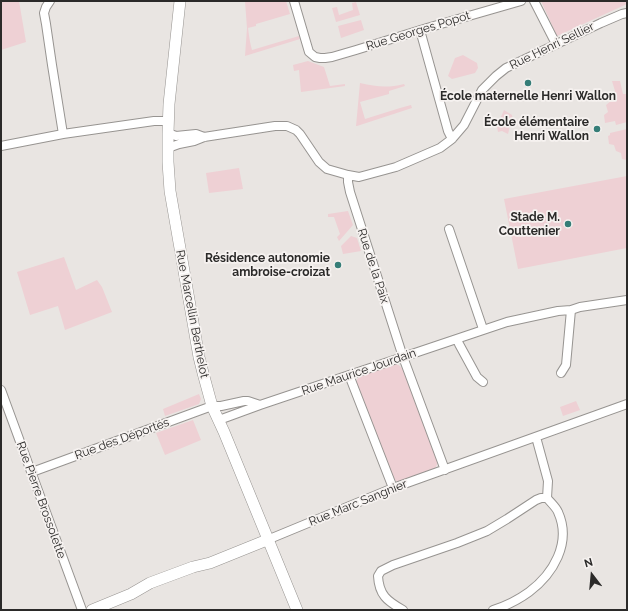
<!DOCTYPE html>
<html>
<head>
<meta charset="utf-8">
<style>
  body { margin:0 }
  #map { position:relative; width:628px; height:611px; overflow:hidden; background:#e9e5e2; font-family:Raleway,sans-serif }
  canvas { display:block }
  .frame { position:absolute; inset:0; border:2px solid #2b2a29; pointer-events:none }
  .north { position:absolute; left:572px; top:555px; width:40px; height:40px; -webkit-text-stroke:3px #f6f2f0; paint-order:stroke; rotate:344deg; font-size:11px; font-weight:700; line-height:16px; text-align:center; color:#2b2a29 }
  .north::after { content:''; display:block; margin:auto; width:14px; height:18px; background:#2b2a29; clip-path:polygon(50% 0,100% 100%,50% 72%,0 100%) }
</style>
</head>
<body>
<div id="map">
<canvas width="628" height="611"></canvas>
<div class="frame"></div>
<div class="north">N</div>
</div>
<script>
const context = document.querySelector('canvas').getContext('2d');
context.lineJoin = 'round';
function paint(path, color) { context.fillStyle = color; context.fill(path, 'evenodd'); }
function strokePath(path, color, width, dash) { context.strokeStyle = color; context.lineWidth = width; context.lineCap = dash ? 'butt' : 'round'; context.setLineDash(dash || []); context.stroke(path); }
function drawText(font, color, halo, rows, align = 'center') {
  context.font = font + ' Raleway,sans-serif'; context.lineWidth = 3.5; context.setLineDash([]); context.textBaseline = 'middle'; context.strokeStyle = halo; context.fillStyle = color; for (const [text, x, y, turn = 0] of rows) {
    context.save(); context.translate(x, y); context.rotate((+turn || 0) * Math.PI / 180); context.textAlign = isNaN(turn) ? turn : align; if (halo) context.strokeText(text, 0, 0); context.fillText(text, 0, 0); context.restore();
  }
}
const green = new Path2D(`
  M1 1H19L26 42 1 50Z
  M245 1H286L290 14 256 24V26L248 28C249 36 250 43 252 50L299 36 300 39 245 56 247 28Z
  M541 1H627V4L557 36Z
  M356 2 360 15 336 22 332 8 337 7 339 15 353 10 352 3Z
  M361 20 364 30 341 38 338 26Z
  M463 55 477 63 478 68 475 73 452 79 448 76 455 58Z
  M308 61 324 67 330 86 345 84V86L301 92 299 70 294 71 293 65Z
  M612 81H620L623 94H627V122L616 125 615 121 605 123 604 115 608 112 606 105 612 100 610 95 615 91Z
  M360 83C377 87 388 88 404 84L405 86 389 91V94L360 102 365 119 400 108 411 105 412 108 357 126H356Z
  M504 110 512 115 514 125 510 126 508 134 502 131 498 132 497 126Z
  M627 129V160L622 159 621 153 616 151 614 145 609 144 608 136 610 135V133Z
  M239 168 243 189 209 193 206 173Z
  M627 176V248L518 269 504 199Z
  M348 211 353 225 339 241 337 237 340 234 334 217H328V214Z
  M351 236 357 238 361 251 343 254 341 246Z
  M64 257 76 290 97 280 102 287 112 312 65 330 58 306 30 315 17 272Z
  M397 364 402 368 438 462 435 469 401 482C396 482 395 480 393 477L356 382 359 376 393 365Z
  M199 394 201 399 199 404 165 416 163 409Z
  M576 401 580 410 563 416 560 407Z
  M193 420 201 440 165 455 156 433Z`);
const street = new Path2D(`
  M50 1 46 7 44 13 46 24 52 65 63 134
  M294 1 309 52 315 57 320 58H325L332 57 356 50 427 28 521 1
  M534 1 556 44
  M420 30 448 131 452 139
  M168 133 176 136 196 134 204 137
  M1 146 63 134 154 121H168
  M168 148 179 144 194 141 204 137 275 126H287L296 130 300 134 319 162 327 169 348 175 359 177 396 167 440 148 452 139 464 125 482 90 496 76 506 68 601 23 622 14 627 13
  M348 175V182L350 192 403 357 445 470
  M449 229 483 329
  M457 339 459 344 477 377 483 382
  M561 373 566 365 571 310
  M349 375 393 488
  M1 390 82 610
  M219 420 260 405 507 322 558 311 571 310 580 307 627 300
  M32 472 212 406H221L244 401H248L260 405
  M267 540 393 488 627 404
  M403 610C387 601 379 595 378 576L381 571 393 565 457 543 487 531 507 519 536 500 541 498H547
  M493 610C506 606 518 600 529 592 553 574 572 543 558 512 556 507 551 503 547 498L548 481 536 437`);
const secondary = new Path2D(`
  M180 1 169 104 168 133V162L170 191 199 357 203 373 212 406 224 432 297 610
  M92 610 131 594 150 583 193 567 210 563 267 540`);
const markers = [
  [528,83,4,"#357d77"],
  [597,129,4,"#357d77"],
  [568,224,4,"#357d77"],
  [338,265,4,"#357d77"]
];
const streetNames = [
  ["Rue Georges Popot",418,31,-17],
  ["Rue Henri Sellier",552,46,-26],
  ["Rue de la Paix",373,266,72],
  ["Rue Marcellin Berthelot",192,314,79],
  ["Rue Maurice Jourdain",359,372,-19],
  ["Rue des Déportés",122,439,-20],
  ["Rue Pierre Brossolette",41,500,70],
  ["Rue Marc Sangnier",358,503,-22]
];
const poiNames = [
  ["École maternelle Henri Wallon",528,96,"center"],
  ["École élémentaire",589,122],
  ["Henri Wallon",589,136],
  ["Stade M.",560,217],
  ["Couttenier",560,231],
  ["Résidence autonomie",330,258],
  ["ambroise-croizat",330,272]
];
paint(green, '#eed0d4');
strokePath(street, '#979491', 10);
strokePath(secondary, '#979491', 12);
strokePath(street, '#fff', 8);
strokePath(secondary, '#fff', 11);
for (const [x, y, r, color] of markers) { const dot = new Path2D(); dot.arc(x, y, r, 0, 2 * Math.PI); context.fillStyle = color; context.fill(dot); strokePath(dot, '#f6f2f0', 1.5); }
drawText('12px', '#2b2a29', '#f6f2f0', streetNames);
drawText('bold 12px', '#2b2a29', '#f6f2f0', poiNames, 'right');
</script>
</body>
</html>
